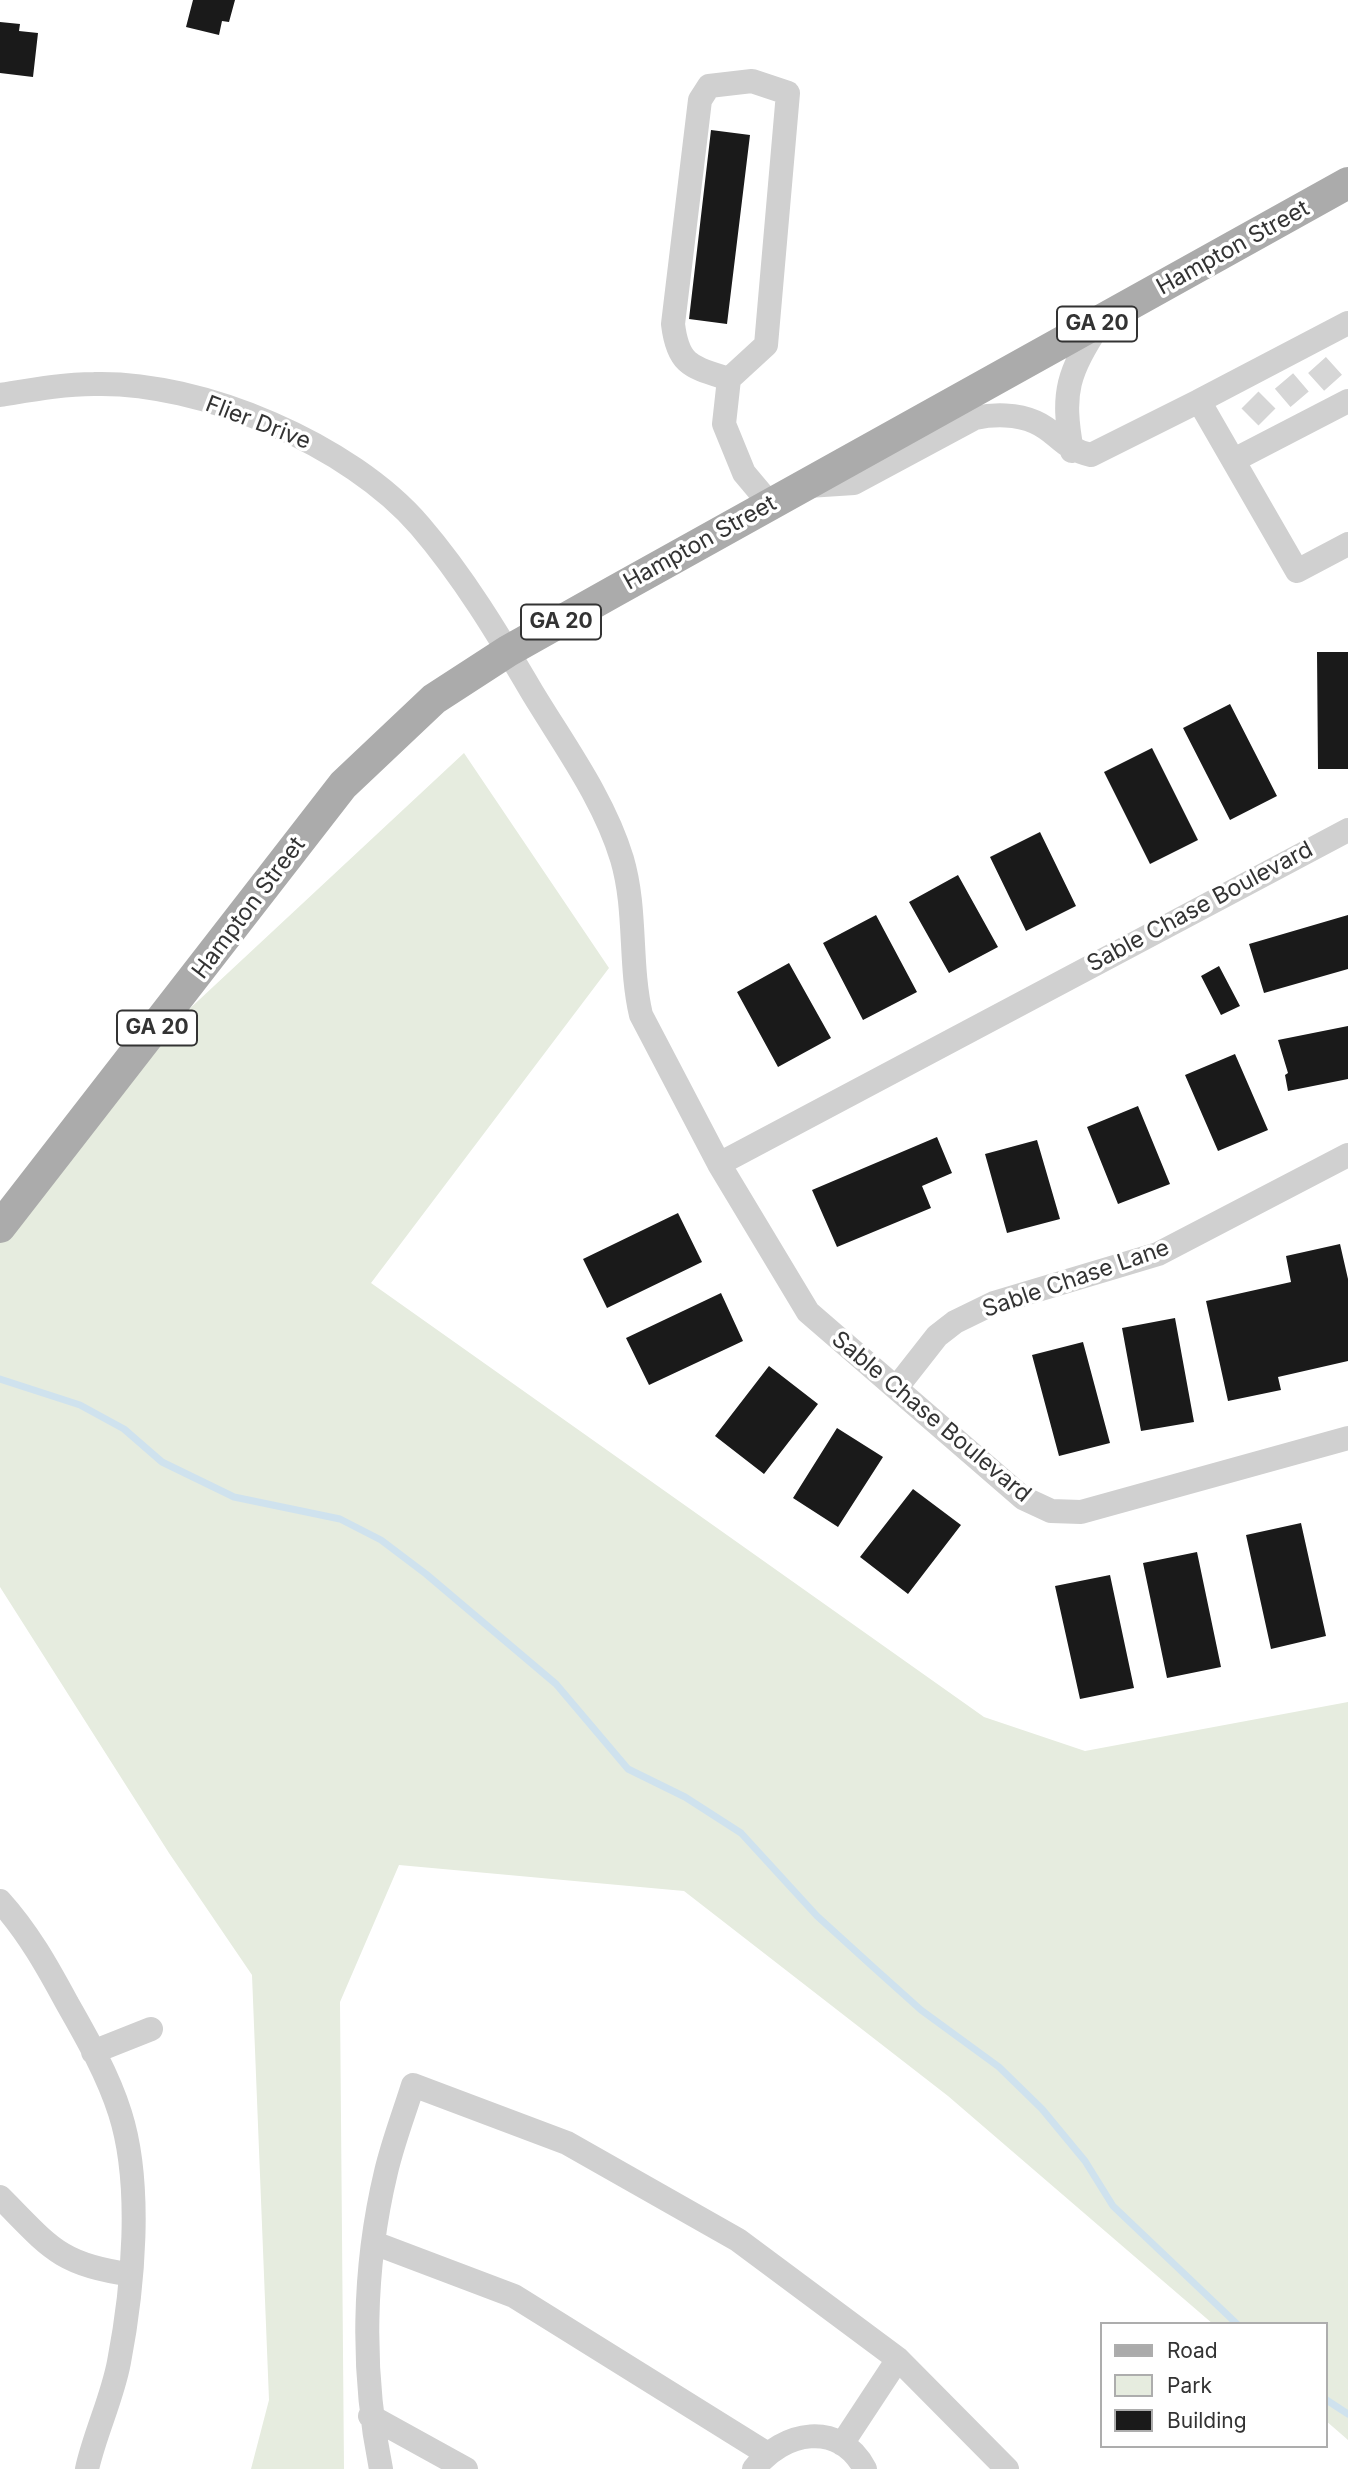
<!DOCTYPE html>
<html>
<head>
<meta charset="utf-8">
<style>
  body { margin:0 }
  #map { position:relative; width:1348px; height:2469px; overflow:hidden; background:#fff; font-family:Inter,sans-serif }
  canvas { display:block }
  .legend { position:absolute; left:1100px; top:2322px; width:228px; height:126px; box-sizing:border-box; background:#fff; border:2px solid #adadad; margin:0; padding:9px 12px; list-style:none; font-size:21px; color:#333 }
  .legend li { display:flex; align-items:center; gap:14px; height:35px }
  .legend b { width:35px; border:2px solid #adadad }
</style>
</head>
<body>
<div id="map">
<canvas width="1348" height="2469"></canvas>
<ul class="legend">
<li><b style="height:9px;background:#ababab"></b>Road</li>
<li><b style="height:19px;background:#e6ecdf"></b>Park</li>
<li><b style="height:19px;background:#1a1a1a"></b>Building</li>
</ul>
</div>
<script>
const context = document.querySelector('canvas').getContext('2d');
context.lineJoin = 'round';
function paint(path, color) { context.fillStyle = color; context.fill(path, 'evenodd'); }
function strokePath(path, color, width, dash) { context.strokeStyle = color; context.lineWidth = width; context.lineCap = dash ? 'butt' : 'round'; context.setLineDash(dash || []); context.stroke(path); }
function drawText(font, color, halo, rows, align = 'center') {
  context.font = font + ' Inter,sans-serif'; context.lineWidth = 7; context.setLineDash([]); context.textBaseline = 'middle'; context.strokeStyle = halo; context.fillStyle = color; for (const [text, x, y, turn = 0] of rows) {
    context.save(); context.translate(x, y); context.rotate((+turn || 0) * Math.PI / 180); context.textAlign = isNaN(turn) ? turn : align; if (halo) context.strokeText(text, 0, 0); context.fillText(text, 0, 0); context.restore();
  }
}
const green = new Path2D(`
  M464 753 609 968 371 1283 984 1717 1085 1751 1348 1702V2440L1325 2420V2324H1213L948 2096 684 1891 399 1865 340 2002 344 2469H251L269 2400 252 1975 169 1853 0 1587V1216L126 1068Z`);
const stream = new Path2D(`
  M0 1379 80 1405 124 1429 162 1462 234 1497 340 1519 381 1540 426 1574 556 1684 628 1769 685 1797 741 1833 817 1916 872 1966 921 2010 999 2067 1042 2109 1085 2161 1113 2206 1237 2324
  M1325 2399 1348 2414`);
const building = new Path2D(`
  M193 0H235L229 22 222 21 219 35 186 27Z
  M0 22 20 24 19 31 38 33 33 77 0 73Z
  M711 130 750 135 727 324 689 319Z
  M1317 652H1348V769H1318Z
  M1230 704 1277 796 1230 820 1183 728Z
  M1152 748 1198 840 1150 864 1104 772Z
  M1040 832 1076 906 1026 931 990 857Z
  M958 875 998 947 949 973 909 902Z
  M876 915 917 992 863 1020 823 943Z
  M1348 915V969L1264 993 1249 944Z
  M789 963 831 1038 778 1067 737 992Z
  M1219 966 1240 1006 1221 1015 1201 976Z
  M1348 1026V1079L1288 1091 1285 1075 1288 1073 1278 1040Z
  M1235 1054 1268 1130 1218 1151 1185 1075Z
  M1138 1106 1170 1184 1118 1204 1087 1127Z
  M937 1137 952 1173 922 1186 931 1208 837 1247 812 1190Z
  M1037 1140 1060 1219 1007 1233 985 1154Z
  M678 1213 702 1262 607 1308 583 1259Z
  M1340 1244 1348 1279V1361L1278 1377 1281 1390 1228 1401 1206 1301 1291 1282 1286 1256Z
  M721 1293 743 1341 649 1385 626 1338Z
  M1175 1318 1194 1422 1141 1431 1122 1328Z
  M1083 1342 1110 1443 1059 1456 1032 1355Z
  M769 1366 818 1404 764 1474 715 1436Z
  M837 1428 883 1457 838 1527 793 1498Z
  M913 1489 961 1525 908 1594 860 1557Z
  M1301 1523 1326 1636 1271 1649 1246 1535Z
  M1197 1552 1221 1667 1167 1678 1143 1563Z
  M1110 1575 1134 1688 1080 1699 1055 1586Z`);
const minorTunnel = new Path2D(`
  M1317 365 1335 385
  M1284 381 1302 402
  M1250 400 1270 420`);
const minor = new Path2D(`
  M729 379C692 367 678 366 673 324L700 100 709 86 752 81 788 93 766 345 729 379 724 424 744 473 770 504
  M0 395C31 390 63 384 94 384 201 381 351 445 420 526 463 576 498 634 532 692 564 745 604 799 622 859 637 910 629 964 641 1015L719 1164 808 1312 1023 1498 1051 1511 1081 1512 1348 1438
  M1199 401 1348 323
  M1072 451C1061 391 1068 373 1100 323
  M1234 460 1348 401
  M808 486 854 483 975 418C994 414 1017 414 1035 422 1058 432 1061 448 1091 455L1199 401 1297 571 1348 544
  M719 1164 1348 830
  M897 1387 937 1336 955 1322 994 1303 1158 1254 1348 1155
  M0 1901C28 1932 47 1966 67 2003 87 2038 108 2075 120 2113 143 2185 133 2289 119 2362 112 2399 95 2433 87 2469
  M93 2052 151 2029
  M0 2197C48 2245 59 2265 129 2274
  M374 2243 514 2296 766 2453
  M370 2416 466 2469
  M842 2444 898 2359
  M381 2469C361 2372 363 2268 386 2172 393 2142 404 2114 413 2085L567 2143 738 2240 898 2359 1007 2469
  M754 2469C783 2431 839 2420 865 2469`);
const major = new Path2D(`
  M0 1227 343 785 434 699 508 651 613 592 1348 183`);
const shields = [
  [1097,324,80],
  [561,622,80],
  [157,1028,80]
];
const shieldNames = [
  ["GA 20",1097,324],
  ["GA 20",561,622],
  ["GA 20",157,1028]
];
const streetNames = [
  ["Hampton Street",1233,248,-29],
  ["Flier Drive",258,423,21],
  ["Hampton Street",700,543,-29],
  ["Sable Chase Boulevard",1200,907,-28],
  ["Hampton Street",249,908,-53],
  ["Sable Chase Lane",1076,1279,-19],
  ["Sable Chase Boulevard",931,1417,40]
];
paint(green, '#e6ecdf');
strokePath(stream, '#cfe2ee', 7);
paint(building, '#1a1a1a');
strokePath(minorTunnel, '#d6d6d6', 24, [24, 12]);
strokePath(minor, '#d0d0d0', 24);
strokePath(major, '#ababab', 32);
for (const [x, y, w] of shields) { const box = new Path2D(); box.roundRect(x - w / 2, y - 17.5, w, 35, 5); context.fillStyle = '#fff'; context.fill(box); strokePath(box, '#333', 2); }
drawText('bold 21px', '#333', null, shieldNames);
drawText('23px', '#333', '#fff', streetNames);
</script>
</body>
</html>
